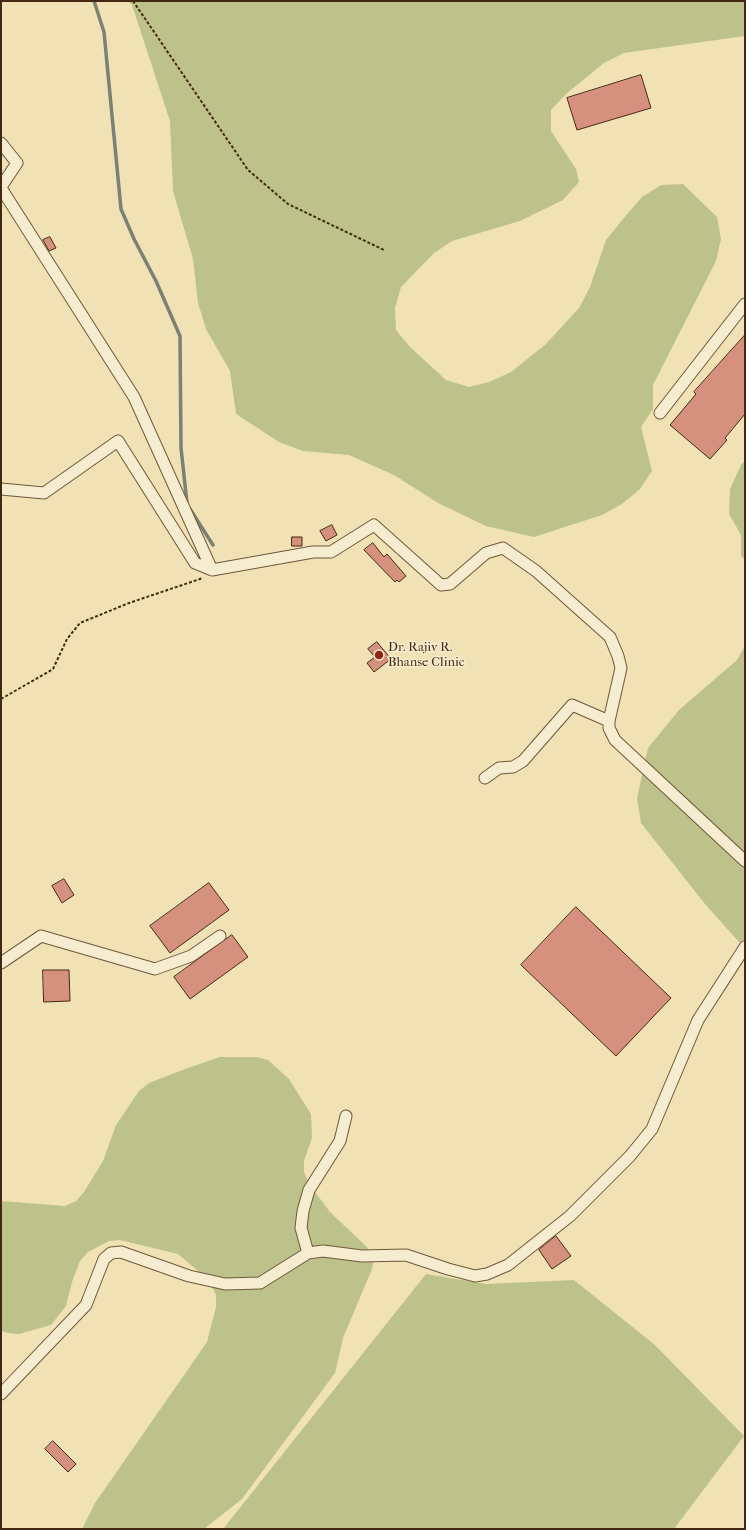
<!DOCTYPE html>
<html>
<head>
<meta charset="utf-8">
<style>
  body { margin:0 }
  #map { position:relative; width:746px; height:1530px; overflow:hidden; background:#f1e2b5; font-family:"IM FELL French Canon",serif }
  canvas { display:block }
  .frame { position:absolute; inset:0; border:2px solid #442912; pointer-events:none }
</style>
</head>
<body>
<div id="map">
<canvas width="746" height="1530"></canvas>
<div class="frame"></div>
</div>
<script>
const context = document.querySelector('canvas').getContext('2d');
context.lineJoin = 'round';
function paint(path, color) { context.fillStyle = color; context.fill(path, 'evenodd'); }
function strokePath(path, color, width, dash) { context.strokeStyle = color; context.lineWidth = width; context.lineCap = dash ? 'butt' : 'round'; context.setLineDash(dash || []); context.stroke(path); }
function drawText(font, color, halo, rows, align = 'center') {
  context.font = font + ' "IM FELL French Canon",serif'; context.lineWidth = 3; context.setLineDash([]); context.textBaseline = 'middle'; context.strokeStyle = halo; context.fillStyle = color; for (const [text, x, y, turn = 0] of rows) {
    context.save(); context.translate(x, y); context.rotate((+turn || 0) * Math.PI / 180); context.textAlign = isNaN(turn) ? turn : align; if (halo) context.strokeText(text, 0, 0); context.fillText(text, 0, 0); context.restore();
  }
}
const green = new Path2D(`
  M128 1H745V36L624 53 604 63 567 93 551 110V131L576 169 579 182 563 200 520 221 452 241 434 253 401 287 395 308 396 330 410 347 446 380 469 387 489 382 511 372 546 344 579 308 590 287 606 240 623 219 642 197 661 185 683 184 717 217 721 239 716 261 653 385V409L641 427 652 471 640 489 622 504 602 515 534 537 486 526 438 503 394 475 349 455 303 451 279 442 236 414 230 371 206 329 198 303 193 259 173 191 170 121 132 5Z
  M745 461V560L741 556V535L729 514 730 489 741 465Z
  M745 646V947L739 942 705 904 641 823 637 798 648 748 679 710 737 660Z
  M220 1057H257L268 1060 289 1079 311 1114 312 1138 304 1161V1172L309 1184 330 1212 367 1247 374 1257 372 1269 343 1338 335 1373 242 1499 204 1529H82L95 1503 207 1342 216 1307V1295L211 1285 205 1277 178 1254 120 1240 109 1241 88 1252 80 1261 72 1282 66 1306 51 1325 19 1334 8 1333 1 1331V1201L65 1206 76 1201 84 1192 103 1161 116 1125 139 1091 149 1083 185 1069Z
  M426 1274 486 1284 574 1280 655 1345 744 1436 674 1529H223Z`);
const stream = new Path2D(`
  M94 1 104 32 121 209 134 239 156 281 180 336 181 448 187 503
  M190 509 213 545`);
const building = new Path2D(`
  M641 75 651 108 577 130 567 98Z
  M50 237 56 248 49 251 43 240Z
  M745 335V414L725 438 727 440 710 459 670 425 696 394 694 392Z
  M332 525 337 535 326 541 320 531Z
  M292 537H302V546H292Z
  M373 543 384 557 387 554 406 576 399 582 397 580 395 582 364 550Z
  M377 642 391 659 374 672 367 663 375 657 368 649Z
  M64 879 74 895 62 903 52 886Z
  M209 883 229 910 170 953 150 926Z
  M576 907 671 998 616 1056 521 965Z
  M232 935 248 957 190 999 174 977Z
  M43 970H69L70 1001 44 1002Z
  M556 1236 571 1256 552 1269 539 1250Z
  M53 1441 76 1464 68 1472 45 1449Z`);
const path = new Path2D(`
  M133 1 248 170 288 204 384 250
  M1 699 53 669 67 639 80 623 129 603 203 578`);
const minor = new Path2D(`
  M1 143 17 163 1 187
  M1 188 134 397 212 570
  M660 413 745 304
  M1 489 44 493 118 441 195 563 212 570 313 552H331L374 525 441 585 450 584 486 553 503 548 536 571 610 637 618 656 621 668 609 721V728L615 740 745 861
  M485 778 499 768 513 767 523 761 572 705 609 721
  M1 963 41 936 155 969 191 956 220 936
  M308 1253 301 1228 303 1211 309 1190 340 1141 346 1116
  M1 1394 86 1305 104 1259 111 1253 121 1252 189 1276 225 1284 260 1283 308 1253 323 1251 362 1256 406 1255 448 1269 475 1276 487 1274 508 1265 570 1216 630 1156 652 1129 698 1020 745 947`);
const markers = [
  [379,655,5,"#8f2418"]
];
const poiNames = [
  ["Dr. Rajiv R.",388,648],
  ["Bhanse Clinic",388,663]
];
paint(green, '#bdc28b');
strokePath(stream, '#7b8175', 3.5);
paint(building, '#d5917e');
strokePath(building, '#442912', 1);
strokePath(minor, '#6f573b', 13);
strokePath(path, '#442912', 2, [3, 2]);
strokePath(minor, '#f6eccf', 11);
for (const [x, y, r, color] of markers) { const dot = new Path2D(); dot.arc(x, y, r, 0, 2 * Math.PI); context.fillStyle = color; context.fill(dot); strokePath(dot, '#f6eccf', 1.5); }
drawText('13px', '#442912', '#f6eccf', poiNames, 'left');
</script>
</body>
</html>
